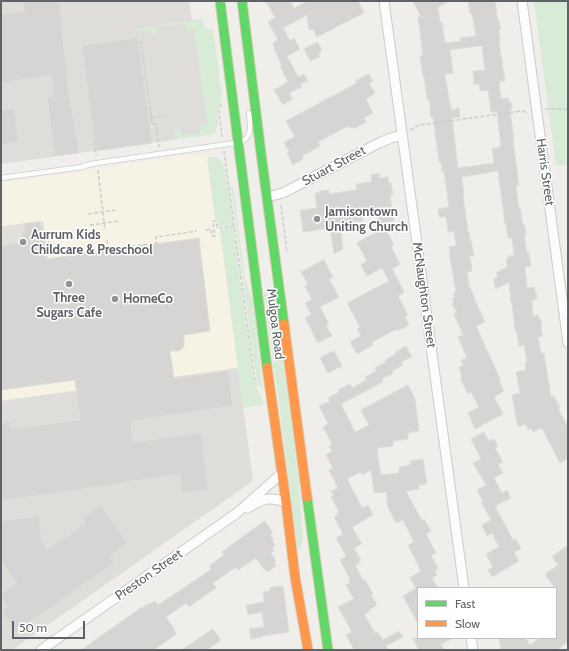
<!DOCTYPE html>
<html>
<head>
<meta charset="utf-8">
<style>
  body { margin:0 }
  #map { position:relative; width:569px; height:651px; overflow:hidden; background:#efeeea; font-family:Cabin,sans-serif }
  canvas { display:block }
  .frame { position:absolute; inset:0; border:2px solid #5f6368; pointer-events:none }
  .legend { position:absolute; left:417px; top:587px; width:140px; height:52px; box-sizing:border-box; background:#fff; border:1px solid #bfc1c3; margin:0; padding:5px 7px; list-style:none; font-size:12px; color:#5f6368 }
  .legend li { display:flex; align-items:center; gap:8px; height:20px }
  .legend b { width:20px; border:1px solid #bfc1c3 }
  .scale { position:absolute; left:12px; top:621px; width:73px; height:18px; box-sizing:border-box; border:2px solid #5f6368; border-top:0; padding-left:5px; font-size:12px; line-height:14px; white-space:nowrap; color:#5f6368; -webkit-text-stroke:3px #fff; paint-order:stroke }
</style>
</head>
<body>
<div id="map">
<canvas width="569" height="651"></canvas>
<div class="frame"></div>
<ul class="legend">
<li><b style="height:5px;background:#63d668"></b>Fast</li>
<li><b style="height:5px;background:#ff974d"></b>Slow</li>
</ul>
<div class="scale">50 m</div>
</div>
<script>
const context = document.querySelector('canvas').getContext('2d');
context.lineJoin = 'round';
function paint(path, color) { context.fillStyle = color; context.fill(path, 'evenodd'); }
function strokePath(path, color, width, dash) { context.strokeStyle = color; context.lineWidth = width; context.lineCap = dash ? 'butt' : 'round'; context.setLineDash(dash || []); context.stroke(path); }
function drawText(font, color, halo, rows, align = 'center') {
  context.font = font + ' Cabin,sans-serif'; context.lineWidth = 3; context.setLineDash([]); context.textBaseline = 'middle'; context.strokeStyle = halo; context.fillStyle = color; for (const [text, x, y, turn = 0] of rows) {
    context.save(); context.translate(x, y); context.rotate((+turn || 0) * Math.PI / 180); context.textAlign = isNaN(turn) ? turn : align; if (halo) context.strokeText(text, 0, 0); context.fillText(text, 0, 0); context.restore();
  }
}
const commercial = new Path2D(`
  M190 155 210 156 238 368 1 401V183Z`);
const industrial = new Path2D(`
  M1 1H189L192 20 203 19 218 125 215 128 216 131 179 138V139L1 164Z
  M238 368 253 481 12 650H7L1 646V401Z`);
const education = new Path2D(`
  M43 221 48 258 1 265V226Z`);
const green = new Path2D(`
  M534 1H568V164L556 166Z
  M203 19 204 28H208L209 30 213 29 222 96 218 110V126L216 129V131L210 135 179 139C175 137 174 134 174 130L175 129H180L181 136 200 134 199 126 200 125 207 124 194 30 187 31 185 23 155 27V35L147 31 136 30V29Z
  M207 157 215 158 221 160 220 162 223 163 225 166H223V169H225L233 225 218 226 217 219H215Z
  M231 186H233L245 279 254 303 263 392 258 383 254 362Z
  M233 227 253 377C255 387 262 394 263 404L260 405 243 408 220 229Z
  M274 291 299 484 303 537 301 547 297 548 290 487 264 293Z`);
const building = new Path2D(`
  M23 1H59L69 94 79 153 55 156 47 98 54 96 51 75 1 83V14L24 11Z
  M266 1H290L294 8 308 1H358L364 13 317 37 313 29 309 30 307 15 283 28 290 41 294 38 300 49 287 56 298 77 304 74 308 81 300 84 302 87 289 93 293 99 283 105 274 90 288 82 280 66 282 65 274 49H275L273 43 278 40 268 22 275 18Z
  M413 1H450L438 7 440 22H442L445 43 461 41 460 38 476 36 472 14H470L468 1H495L498 22 499 21 501 29H499L500 42H499L505 81H500V84H499L501 99 508 98 509 102H511L512 110H510L514 140H513L519 185H516L518 202 519 208H520L523 225H525L526 235H524L527 253H529L531 266 525 267 527 288 534 287 535 292 536 291 537 299 532 300 533 316 539 315V319H541L542 337H538L541 353H544L551 397 554 396 560 408 558 409 568 427V458L560 463 542 428 533 432 531 428 528 430 525 424 519 427 517 423 512 395 520 393 516 372 526 370 525 363 527 362 524 345 519 346 516 330 515 331 512 303H511L509 282 495 289 494 279 498 277 496 273 507 267 506 259H508V256L514 255 512 238H508L506 224H505L498 171 462 177 464 195H463L468 232H469L470 240H471L474 256H470L472 271 467 272 469 286 475 298H474L485 322 476 326 501 381H499L504 391 494 397 503 414 475 429 470 418H471L468 413 479 407 471 392 468 394 460 378 462 377 459 367 463 366 461 360 467 358 458 337 463 335 454 314 457 312 452 304 454 303 452 299 455 297 453 294 456 292 449 252H450L449 247 456 246 454 231 448 232 446 217H439L438 209 449 207 444 172H442L441 162H439L433 117H431L429 99H427L424 76H423L420 56 423 55 418 17H421ZM482 46 485 70 473 71 474 85 479 84 480 91 488 90 491 112H497L501 146 499 147V148H492L494 163 458 168 452 118 460 117 459 108 451 110V105H450L445 74 453 73 450 50Z
  M138 38 152 143 96 151 82 46Z
  M318 42 322 51 318 53 320 57 310 61 304 49Z
  M369 74 373 81 369 83 375 93 366 99 373 113 364 118 366 122 354 129 353 127 349 128 348 126 318 142 320 146 302 156 303 159 293 165 287 153 289 152 284 142 295 137 286 121 357 83 356 81Z
  M14 109 18 142 1 144V110Z
  M379 174V178L388 177 389 183H391L393 195H390L394 221 379 224 376 210 362 212 363 221 354 222 355 229 341 231 343 249 334 254 330 228 303 232 300 210 317 208 315 193H319V191L329 190V194L357 190 356 184 372 182 371 175Z
  M40 222V226L42 225 46 259 199 238 210 331 184 335V345L182 349 178 351H170L174 379 228 371 233 406 131 421 133 442 201 433 208 490 182 493 180 474 124 482V483L1 501V423L10 422 11 429 80 420 75 380 1 390V246L23 243 22 233H25L24 224Z
  M385 228 394 245 391 246 400 264 392 269 404 291 403 292 404 293 398 296 408 315 405 317 409 325 398 331 397 329 372 342 373 345 357 354 350 342 361 336 357 329 360 327 347 303 389 281 382 268 367 276 361 265 367 261 357 243Z
  M324 260 333 277 329 279 339 297 320 307 329 324 326 325 332 336 318 343 305 318 311 314 305 303 312 300 305 286 308 285 301 272Z
  M406 346 412 357 401 362 403 365 392 371 393 373 382 379 383 382 341 404 355 432 369 425 361 410 408 385 415 399 419 431 408 433V439L393 441V446L377 448 379 463 381 475 399 473V467L410 465V461L423 459 427 484 419 485V489L406 491 422 521 424 519 431 531 426 534 436 553 431 555 438 569 435 571 437 575 432 578 438 588H418V624L403 596 416 588 410 578 421 571 408 545 414 542 403 520 396 523 388 508 386 492 374 493 371 470 362 475 361 472 347 479 362 508 368 505 373 515 352 527 362 544 354 548 361 560 358 562V564L355 565 363 580H365L373 594 371 595 377 605 369 610V612L364 614 375 633 378 632 383 640 399 631 403 637 386 646 388 650H354L346 635 352 632 338 607 354 599 346 585 350 583 349 580 350 579 340 560 346 556 336 538 343 534 334 517 338 514 337 513 339 512 331 497 334 496 331 491 338 488 329 470 333 468 326 455 332 451 329 446 332 444 323 427 328 424 319 406 330 401 328 398 339 392 338 390 350 384 352 388 367 380 365 377 376 371 375 368 386 362 385 360 396 354 395 353Z
  M334 351 342 366 328 373 320 358Z
  M484 432 489 441 494 439 498 446 495 448 503 462 498 464 503 473 494 478 502 493 507 490 511 498 495 506 513 540 516 539 521 549 514 552 519 561 492 577 488 570 493 567 486 554 499 547 492 533 487 536 482 525 491 520 481 502 483 501 477 490 486 485 473 463 481 459 471 439Z
  M101 505 127 543 110 556 114 563 16 632 2 611 8 607 1 596V594L17 583 2 561 1 555V521L39 516 42 542 47 550 86 523 82 518Z
  M265 521 273 533 270 535 274 540 272 541 275 545 272 547 274 551 271 553 276 561 274 563 276 566 267 572 265 569H264L256 558 238 570 236 567 213 583 216 588 189 607 186 603 166 617 175 630 174 631 176 634 154 650H81L142 607 143 608 147 604 148 605 155 601 158 605 200 577 211 569 209 566 224 555 222 552Z
  M568 545V642L557 650H501L499 638H525L530 645 540 638H556V588H555L545 574 558 565 552 557Z
  M281 586H283L289 632 262 636V637L251 639 249 629 264 627 262 612 248 615 246 605 264 602 263 592 270 591V588Z
  M213 629 221 640 207 650H182Z
  M413 638H453L441 644 444 650H419Z`);
const path = new Path2D(`
  M141 41 152 124H156L159 147
  M221 104 219 112 222 137
  M545 109H568
  M151 118 166 116
  M410 130 419 125 522 111 528 113
  M94 142 96 156
  M224 151 255 382 257 385
  M98 170 105 230
  M281 205 287 253
  M88 214 117 210
  M90 225 119 221
  M206 230 211 229 212 236H215L213 221H216L217 228 235 226
  M99 236 101 251
  M107 240 108 249
  M44 246H49L48 236 66 233
  M101 250 157 243 156 237 197 231`);
const lane = new Path2D(`
  M1 178 82 167 88 165 97 163 242 142C253 135 250 124 249 113`);
const street = new Path2D(`
  M384 1 464 588
  M522 1 568 343
  M267 197 283 193 379 143 391 138 402 135
  M247 508C264 499 267 496 286 502
  M471 638 473 650
  M41 650 237 513 282 473`);
const fast = new Path2D(`
  M220 1 267 367
  M242 1 262 161 284 324
  M307 497 328 650`);
const slow = new Path2D(`
  M284 324 307 497
  M267 367 286 502 295 577 308 650`);
const markers = [
  [317,219,4,"#919496"],
  [23,242,4,"#919496"],
  [69,284,4,"#919496"],
  [115,299,4,"#919496"]
];
const streetNames = [
  ["Stuart Street",334,166,-28],
  ["Harris Street",545,172,82],
  ["McNaughton Street",424,295,82],
  ["Mulgoa Road",275,324,83],
  ["Preston Street",149,575,-35]
];
const poiNames = [
  ["Jamisontown",325,212],
  ["Uniting Church",325,227],
  ["Aurrum Kids",31,235],
  ["Childcare & Preschool",31,250],
  ["Three",69,298,"center"],
  ["Sugars Cafe",69,313,"center"],
  ["HomeCo",123,299]
];
paint(commercial, '#f7f3e4');
paint(industrial, '#dfddda');
paint(education, '#e2e0da');
paint(green, '#d8ebd6');
paint(building, '#d6d5d3');
strokePath(building, '#deddd9', 1);
strokePath(lane, '#cbcccc', 6);
strokePath(street, '#cbcccc', 11);
strokePath(fast, '#d7ceb8', 11);
strokePath(slow, '#d7ceb8', 11);
strokePath(path, '#cacfcc', 1.5, [4, 2]);
strokePath(lane, '#fdfcfc', 4.5);
strokePath(street, '#fdfcfc', 9);
strokePath(fast, '#63d668', 9);
strokePath(slow, '#ff974d', 9);
for (const [x, y, r, color] of markers) { const dot = new Path2D(); dot.arc(x, y, r, 0, 2 * Math.PI); context.fillStyle = color; context.fill(dot); strokePath(dot, '#fff', 1.5); }
drawText('13px', '#5f6368', '#fff', streetNames);
drawText('bold 13px', '#5f6368', '#fff', poiNames, 'left');
</script>
</body>
</html>
